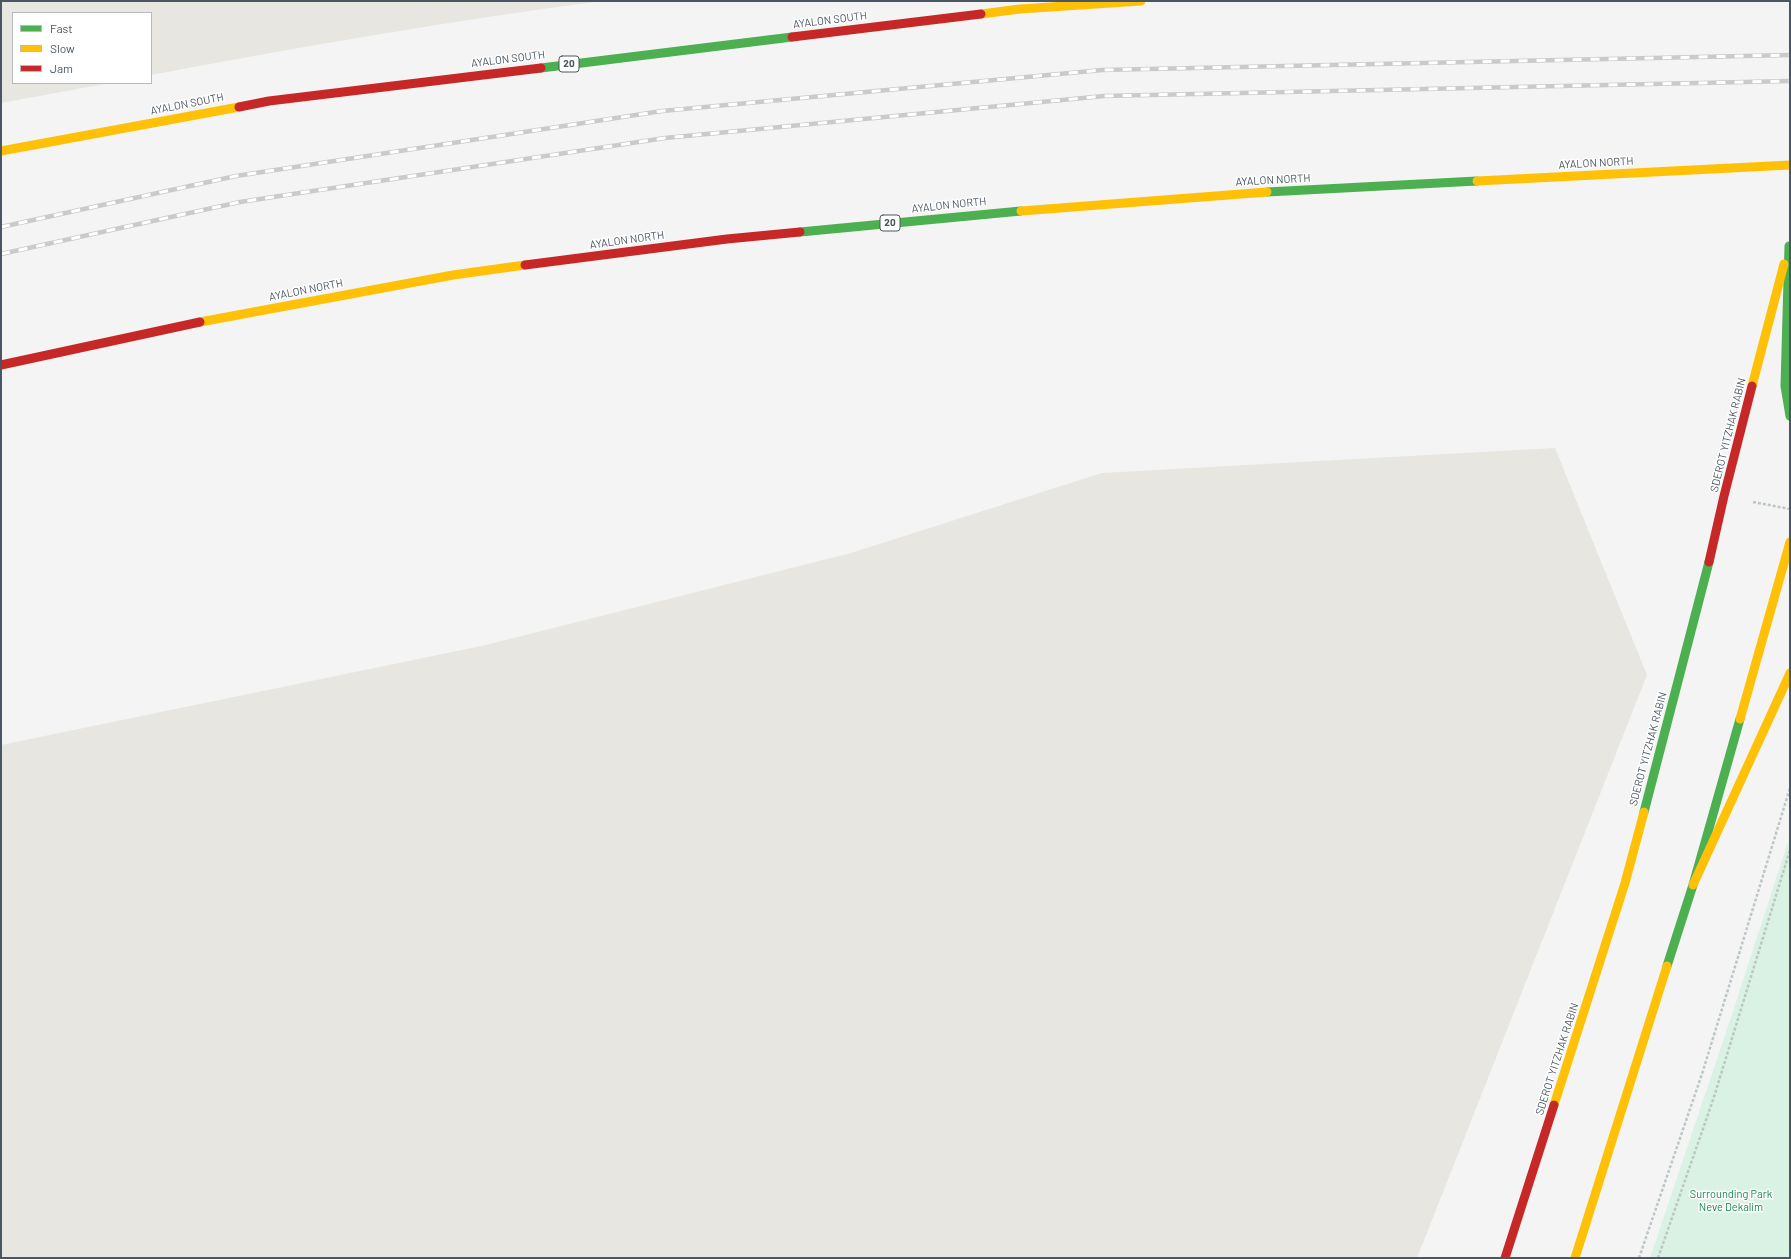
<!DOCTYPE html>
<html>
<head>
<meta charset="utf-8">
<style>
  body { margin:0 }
  #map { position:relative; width:1791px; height:1259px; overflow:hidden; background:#f4f4f4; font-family:Barlow,sans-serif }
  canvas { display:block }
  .frame { position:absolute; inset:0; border:2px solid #4a5661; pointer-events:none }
  .legend { position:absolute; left:12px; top:12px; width:140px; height:72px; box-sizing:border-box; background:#fff; border:1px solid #b7bbc0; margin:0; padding:5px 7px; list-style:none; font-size:12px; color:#4a5661 }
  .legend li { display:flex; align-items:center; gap:8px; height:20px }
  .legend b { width:20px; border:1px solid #b7bbc0 }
</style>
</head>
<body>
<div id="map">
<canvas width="1791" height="1259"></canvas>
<div class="frame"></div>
<ul class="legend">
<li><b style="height:5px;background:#4caf50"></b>Fast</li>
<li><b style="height:5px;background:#ffc107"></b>Slow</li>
<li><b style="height:5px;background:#c62828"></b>Jam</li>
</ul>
</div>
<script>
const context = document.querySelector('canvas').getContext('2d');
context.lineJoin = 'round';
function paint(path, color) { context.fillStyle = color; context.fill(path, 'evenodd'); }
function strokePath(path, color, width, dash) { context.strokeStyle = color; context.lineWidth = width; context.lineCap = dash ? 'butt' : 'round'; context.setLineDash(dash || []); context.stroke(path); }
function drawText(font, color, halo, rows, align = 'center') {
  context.font = font + ' Barlow,sans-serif'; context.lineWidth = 3; context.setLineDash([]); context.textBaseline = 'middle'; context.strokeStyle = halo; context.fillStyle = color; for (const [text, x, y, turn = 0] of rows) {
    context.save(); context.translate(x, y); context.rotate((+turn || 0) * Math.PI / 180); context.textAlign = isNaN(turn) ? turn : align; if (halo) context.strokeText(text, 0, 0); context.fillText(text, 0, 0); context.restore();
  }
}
const green = new Path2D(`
  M1790 836V1258H1650L1731 1017Z`);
const sand = new Path2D(`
  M1 1H603C452 20 301 47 151 75V13H13V83H110L1 103Z
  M1555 448 1647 675 1417 1258H1V745L486 645 851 553 1102 473Z`);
const path = new Path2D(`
  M1753 502 1790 509
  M1639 1258 1702 1074 1790 788
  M1658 1258 1713 1100 1790 850`);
const fast = new Path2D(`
  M541 68 792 37
  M1267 192 1477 181
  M800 232 1021 211
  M1789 246 1785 386 1790 416
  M1644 812 1709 562
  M1667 966 1693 885 1740 719`);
const slow = new Path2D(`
  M981 14 1020 9 1141 1
  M1 151 239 107
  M1477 181 1790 165
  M1021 211 1267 192
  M200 322 453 275 525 265
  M1752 386 1784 264
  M1740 719 1790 542
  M1693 885 1790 673
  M1554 1105 1625 883 1644 812
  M1575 1258 1667 966`);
const jam = new Path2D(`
  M792 37 981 14
  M239 107 269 101 541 68
  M525 265 727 239 800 232
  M1 365 200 322
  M1709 562 1724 496 1752 386
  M1505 1258 1554 1105`);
const rail = new Path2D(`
  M1 227 236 176 662 111 1102 70 1790 55
  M1 254 240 202 665 138 1104 96 1790 81`);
const shields = [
  [569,64,20],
  [890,223,20]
];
const shieldNames = [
  ["20",569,64],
  ["20",890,223]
];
const streetNames = [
  ["AYALON SOUTH",830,20,-7],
  ["AYALON SOUTH",508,59,-7],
  ["AYALON SOUTH",187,104,-11],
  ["AYALON NORTH",1596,163,-3],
  ["AYALON NORTH",1273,180,-3],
  ["AYALON NORTH",949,205,-6],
  ["AYALON NORTH",627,240,-8],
  ["AYALON NORTH",306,290,-11],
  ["SDEROT YITZHAK RABIN",1728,435,-76],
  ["SDEROT YITZHAK RABIN",1648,749,-75],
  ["SDEROT YITZHAK RABIN",1557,1059,-72]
];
const parkNames = [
  ["Surrounding Park",1731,1194],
  ["Neve Dekalim",1731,1207]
];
paint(green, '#d9f2e3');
paint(sand, '#e7e6e1');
strokePath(path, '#bcc7c4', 2.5, [3, 2]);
strokePath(fast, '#4caf50', 9);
strokePath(slow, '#ffc107', 9);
strokePath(jam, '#c62828', 9);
strokePath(rail, '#c9cacc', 4.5);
strokePath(rail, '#fff', 3, [9]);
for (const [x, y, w] of shields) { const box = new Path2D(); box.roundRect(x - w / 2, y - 8, w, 16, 3); context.fillStyle = '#fff'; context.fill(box); strokePath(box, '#4a5661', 1); }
drawText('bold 10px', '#4a5661', null, shieldNames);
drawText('11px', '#4a5661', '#fff', streetNames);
drawText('11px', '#17864f', '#fff', parkNames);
</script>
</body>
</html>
